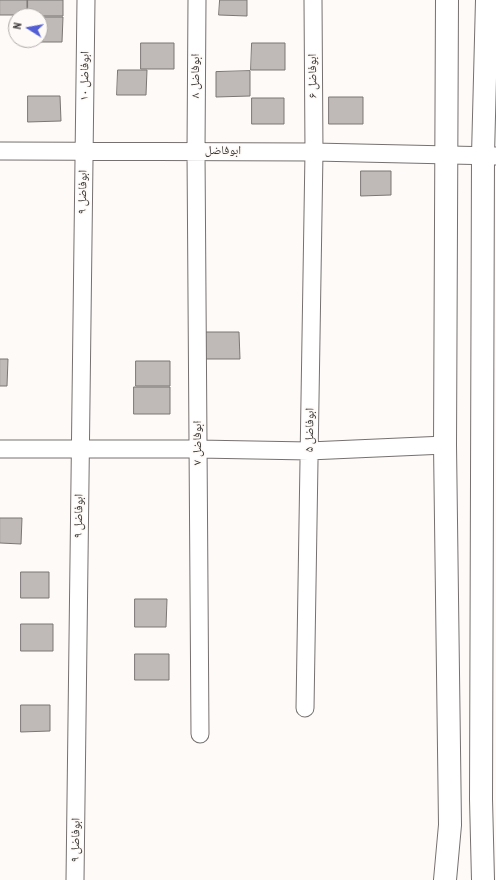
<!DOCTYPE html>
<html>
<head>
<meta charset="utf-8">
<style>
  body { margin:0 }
  #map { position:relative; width:496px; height:880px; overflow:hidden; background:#fefaf8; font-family:"Archivo Narrow",sans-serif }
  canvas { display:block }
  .north { position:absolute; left:8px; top:8px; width:40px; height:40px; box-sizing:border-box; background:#fefaf8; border:1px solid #b0acab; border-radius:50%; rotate:281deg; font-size:11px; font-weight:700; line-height:16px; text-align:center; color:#3a3837 }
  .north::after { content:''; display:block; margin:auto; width:14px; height:18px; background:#535ed5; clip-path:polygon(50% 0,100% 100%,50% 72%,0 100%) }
</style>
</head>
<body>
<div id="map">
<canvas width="496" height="880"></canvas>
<div class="north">N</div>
</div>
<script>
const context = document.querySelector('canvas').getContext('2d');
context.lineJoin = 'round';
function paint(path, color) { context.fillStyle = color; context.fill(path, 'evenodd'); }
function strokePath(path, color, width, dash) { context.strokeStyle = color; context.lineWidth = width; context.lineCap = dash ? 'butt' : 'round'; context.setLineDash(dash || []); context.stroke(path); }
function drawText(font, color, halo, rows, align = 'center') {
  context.font = font + ' "Archivo Narrow","Noto Naskh Arabic",sans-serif'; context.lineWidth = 3; context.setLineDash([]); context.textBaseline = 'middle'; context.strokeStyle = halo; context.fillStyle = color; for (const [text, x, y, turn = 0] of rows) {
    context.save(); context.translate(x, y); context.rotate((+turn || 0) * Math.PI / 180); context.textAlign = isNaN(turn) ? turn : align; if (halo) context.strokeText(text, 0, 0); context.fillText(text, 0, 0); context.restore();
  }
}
const building = new Path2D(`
  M0 0H27V15H0Z
  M28 0H63V16H28Z
  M220 0H247V16L219 15Z
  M40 17H63L62 42H29V40H40Z
  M141 43H174V69H141Z
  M252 43H285V70H251Z
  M118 70H147L146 95H117Z
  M250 71V96L216 97V72Z
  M28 96H60L61 121 28 122Z
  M329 97H363V124H329Z
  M252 98H284V124H252Z
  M361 171H391V195L361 196Z
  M204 332H239L240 359H205Z
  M0 359H8L7 386H0Z
  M136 361H170V386H136Z
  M134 387H170V414H134Z
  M0 518H22L21 544 0 543Z
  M21 572H49V598H21Z
  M135 599H167L166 627H135Z
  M21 624H53V651H21Z
  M135 654H169V680H135Z
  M21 705H50V731L21 732Z`);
const minor = new Path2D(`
  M197 0 196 151 200 734
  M0 151 314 152 496 156
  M0 449H198L309 451 445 445
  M305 708 314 152 313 0
  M75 880 86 0`);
const secondary = new Path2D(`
  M445 880 450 825 445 445 447 0
  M483 880 481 799 483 155 487 0`);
const streetNames = [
  ["ابوفاضل ۱۰",85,76,-89],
  ["ابوفاضل ۸",196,76,-90],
  ["ابوفاضل ۶",313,76,-91],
  ["ابوفاضل",223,151],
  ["ابوفاضل ۹",83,192,-89],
  ["ابوفاضل ۵",310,430,-89],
  ["ابوفاضل ۷",198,443,-90],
  ["ابوفاضل ۹",79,516,-89],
  ["ابوفاضل ۹",76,840,-89]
];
paint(building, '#bfbab8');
strokePath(building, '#7b7674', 1);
strokePath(minor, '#767170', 19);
strokePath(secondary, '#767170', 24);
strokePath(minor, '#fff', 17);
strokePath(secondary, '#fff', 22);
drawText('12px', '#3a3837', '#fefaf8', streetNames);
</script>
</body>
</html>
